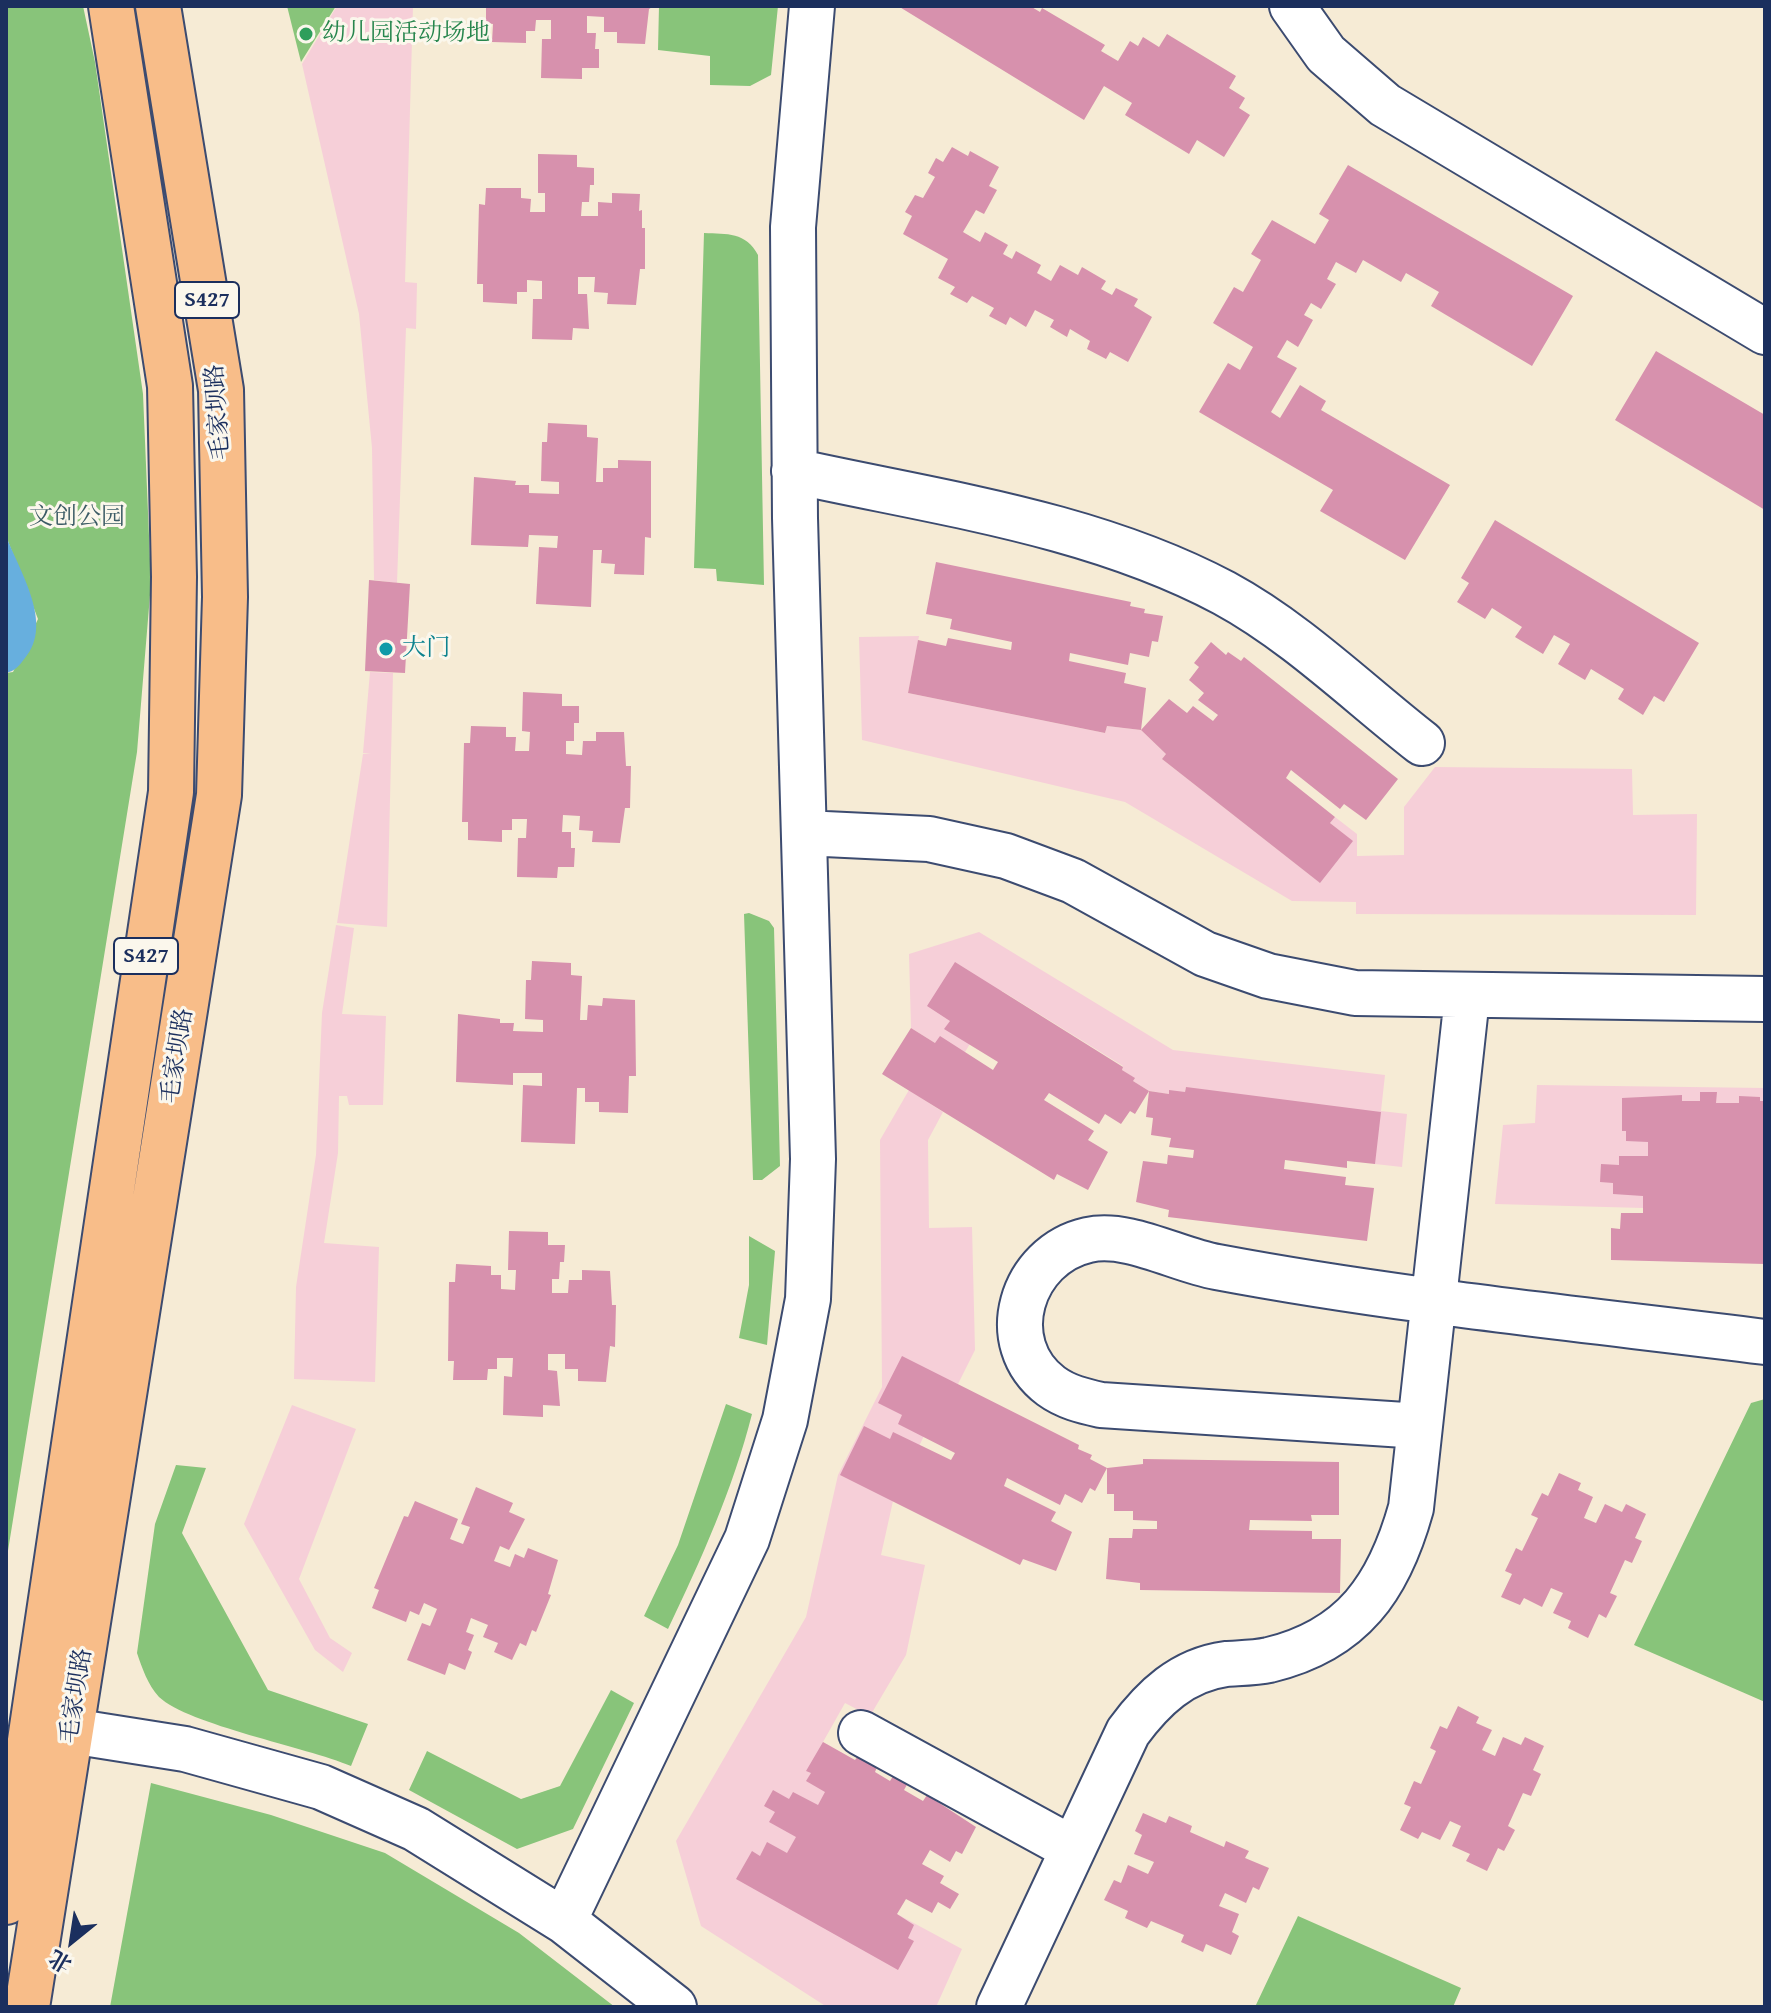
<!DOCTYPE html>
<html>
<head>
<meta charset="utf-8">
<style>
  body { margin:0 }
  #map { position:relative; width:1771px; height:2013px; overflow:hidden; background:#f6ebd5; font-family:"Gentium Book Plus","Noto Serif SC",serif }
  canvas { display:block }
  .frame { position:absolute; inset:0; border:8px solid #1b2f5e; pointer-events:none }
  .north { position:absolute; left:32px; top:1901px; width:80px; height:80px; -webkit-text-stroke:6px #fbf7ec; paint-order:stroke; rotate:210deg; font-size:22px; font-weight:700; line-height:32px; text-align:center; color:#1b2f5e }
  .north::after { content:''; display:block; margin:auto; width:28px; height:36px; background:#1b2f5e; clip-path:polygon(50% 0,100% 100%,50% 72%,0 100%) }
</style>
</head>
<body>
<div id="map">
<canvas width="1771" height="2013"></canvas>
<div class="frame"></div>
<div class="north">北</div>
</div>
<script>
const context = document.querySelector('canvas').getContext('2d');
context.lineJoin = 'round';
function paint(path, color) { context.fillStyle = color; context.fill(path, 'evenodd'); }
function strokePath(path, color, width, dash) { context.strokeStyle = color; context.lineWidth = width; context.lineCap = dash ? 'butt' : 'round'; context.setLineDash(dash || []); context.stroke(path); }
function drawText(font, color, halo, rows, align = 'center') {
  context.font = font + ' "Gentium Book Plus","Noto Serif SC",serif'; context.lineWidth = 6; context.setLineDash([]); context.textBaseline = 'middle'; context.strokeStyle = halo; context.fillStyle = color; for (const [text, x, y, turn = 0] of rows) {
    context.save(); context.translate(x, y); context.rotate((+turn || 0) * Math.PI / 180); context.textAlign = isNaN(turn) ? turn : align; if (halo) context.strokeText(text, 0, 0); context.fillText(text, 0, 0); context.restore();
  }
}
const built = new Path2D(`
  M337 6H413L405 282 417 283 416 329 406 328 397 583 374 580 372 448 359 314 302 64Z
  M919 636 908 693 1105 733 1107 726 1141 730 1166 754 1162 759 1319 882 1352 841 1330 823 1335 817 1357 834V856L1404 855V807L1435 767 1632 769 1633 815 1697 814 1696 915 1356 914V902L1292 901 1125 802 862 740 859 637Z
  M370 672 393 673 387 927 337 923 363 754H371L363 753Z
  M336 925 354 928 342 1014 386 1016 383 1105H349L347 1096H339L338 1153 324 1243 379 1247 375 1382 294 1379 296 1287 316 1155 322 1013Z
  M979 932 1173 1050 1385 1075 1381 1111 1407 1114 1402 1167 1375 1164 1186 1087 1185 1092 1169 1094 1149 1091 1133 1081 1134 1078 1122 1070 1123 1066 1002 991 965 1052 935 1043 911 1028 909 954Z
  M1537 1085 1765 1088V1160L1643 1208 1495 1204 1503 1125 1535 1123Z
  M909 1090 943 1112 928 1140 929 1228 972 1227 975 1350 958 1384 950 1381 893 1501 881 1555 925 1565 906 1655 870 1716 845 1703 823 1742 875 1772 815 1870 962 1949 936 2007H827L701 1926 676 1841 806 1617 838 1475 882 1387 880 1140Z
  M292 1405 356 1429 299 1579 330 1638 352 1653 343 1672 315 1650 244 1524Z`);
const green = new Path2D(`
  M6 6H83L95 62 143 394 151 583 137 752 6 1563V673L13 672 38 619 6 536Z
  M287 6H336L301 62Z
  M659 6H778L771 75 750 86 710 85V56L658 50Z
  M704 233C727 234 746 232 758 255L764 585 717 581 716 569 694 568Z
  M749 913 769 921 774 928 780 1166 762 1180H753L744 914Z
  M749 1236 775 1251 767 1345 739 1338 749 1285Z
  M1765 1399V1702L1634 1645 1751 1403Z
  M726 1404 752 1414C733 1489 701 1560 668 1629L644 1616 678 1545Z
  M176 1465 206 1468 182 1533 268 1690 368 1724 351 1766C306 1747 189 1725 159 1697 148 1685 142 1668 137 1653L155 1524Z
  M611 1690 634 1703 573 1829 517 1849 409 1790 427 1751 521 1799 560 1786Z
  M151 1783 271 1815 385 1853 519 1933 615 2007H110Z
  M1298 1916 1461 1988 1453 2007H1255Z`);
const water = new Path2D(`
  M6 536C20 572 54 624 25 658 19 666 15 671 6 673Z`);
const building = new Path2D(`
  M486 6H654L649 9 645 44 617 43V32H604V17L587 16V33H596L595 49H599V68H582V79L541 78 542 39H551V20H536L535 31H526V43L492 42 493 24 486 23Z
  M898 6H1030L1040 12 1042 8 1105 45 1101 51 1118 61 1130 41 1138 46 1143 37 1159 47 1167 34 1236 76 1229 88 1245 98 1239 108 1250 115 1224 157 1197 140 1189 154 1125 115 1132 103 1104 86 1084 120Z
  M952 147 968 156 970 151 999 167 989 186 997 190 984 214 976 210 963 232 980 242 985 232 1008 245 1003 254 1012 259 1016 251 1041 265 1037 273 1051 281 1060 265 1078 275 1082 267 1106 281 1101 289 1112 295 1116 288 1138 299 1134 306 1152 317 1128 362 1110 352 1106 359 1087 349 1090 341 1070 329 1067 337 1050 327 1054 320 1035 310 1026 327 1010 317 1006 325 989 316 994 308 972 296 967 303 950 294 955 287 938 278 948 259 903 234 912 216 905 212 915 195 923 198 935 177 928 173 936 158 943 162Z
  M538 154 577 155V167L594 168V185H590L589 202H582L581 216H598V202L612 203V193L640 194 639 211 642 210V228H645V269H640L636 305 607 304 608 293 594 292 595 277H578V294H587L589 329 573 328 572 340 532 339 533 299H542V281L527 280V292H517V304L483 302V284H477L479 204 485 205 486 188H521V198L531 199 530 212H545V193H538Z
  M1348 165 1573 296 1532 366 1431 306 1439 292 1406 273 1401 282 1363 260 1356 273 1336 262 1327 279 1336 284 1321 309 1311 303 1304 315 1313 320 1298 347 1287 340 1277 357 1297 368 1271 412 1280 418 1300 385 1326 401 1321 410 1450 485 1405 560 1320 511 1333 490 1199 412 1228 363 1240 370 1253 347 1213 323 1234 287 1243 292 1261 260 1251 254 1272 220 1315 244 1329 220 1319 214Z
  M1656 351 1765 415V510L1615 420Z
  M548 423 587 425V437L598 438 596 482H603V468H618V460L651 461V538L645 537 644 575 614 574 615 564 601 563 602 550H593L591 607 536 604 539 547 557 548 558 536 529 535 528 547 471 545 474 477 516 481 515 485H529V493L559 494V482L541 481 542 442H547Z
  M1495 520 1699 643 1664 702 1654 696 1643 715 1618 699 1624 689 1591 669 1585 680 1558 664 1570 644 1554 635 1543 654 1515 637 1522 627 1492 608 1485 619 1457 602 1469 583 1461 578Z
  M936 562 1131 602 1130 606 1145 609 1144 613 1163 616 1158 642 1152 641 1149 657 1130 653 1128 665 1070 653 1069 661 1126 673 1124 683 1146 688 1141 730 1107 726 1105 733 908 693 918 640 946 646 948 638 1011 650 1012 642 950 629 952 619 926 614Z
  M369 580 410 584 405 673 365 671Z
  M1211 642 1226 655 1228 652 1241 661 1244 657 1398 779 1366 820 1344 804 1340 809 1291 770 1286 778 1335 817 1330 823 1353 841 1320 883 1162 759 1166 754 1141 730 1169 699 1187 713 1193 706 1213 721 1218 715 1198 700 1204 693 1189 680 1199 667 1194 663Z
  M523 692 562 694V706H579V723H574V741H566V754L582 755 583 741H596V732H624L626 766H631L630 808H625L620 843 592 842 593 831 579 830 580 816 563 815 562 832H571V848H575L574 867H558L557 878 517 877 518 838H526L527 819H512V830H502V842L468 840V822H462L464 743H470L471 726 506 727V737H516L515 751H529L530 732 522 731Z
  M532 961 571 963V975L582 976 580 1020H587L588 1005 602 1006 603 998 635 1000 636 1076H629L628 1113 599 1112V1102H585V1088H577L575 1144 521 1142 523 1085 542 1086V1073H513V1085L456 1082 458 1014 500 1019V1023H514L513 1031 543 1032V1020L525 1019 526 980H531Z
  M955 962 1123 1067 1122 1070 1135 1078 1133 1081 1149 1091 1169 1094V1090L1185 1092 1186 1087 1381 1112 1375 1164 1347 1161V1168L1285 1160 1284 1169 1346 1177 1345 1185 1374 1188 1367 1241 1168 1217 1169 1210 1136 1202 1143 1161 1167 1164 1168 1155 1193 1158 1194 1150 1169 1147 1171 1138 1151 1135 1153 1118 1146 1117 1149 1091 1135 1114 1130 1111 1121 1124 1105 1114 1099 1124 1049 1093 1044 1100 1094 1131 1088 1140 1108 1152 1088 1190 1057 1174 1054 1180 882 1074 911 1028 935 1043 940 1036 993 1070 998 1062 944 1029 950 1021 927 1006Z
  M1700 1092H1717L1716 1103H1739V1096L1760 1097V1101H1765V1264L1611 1260V1228L1620 1229 1621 1213H1643V1196L1613 1194V1183L1600 1182 1601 1164 1619 1165V1156H1648V1142L1626 1141V1131H1622V1098L1682 1095V1101H1700Z
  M509 1231 548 1232V1245H565L564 1262H560L559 1279H552V1293H568L569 1280H582V1270L610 1271 612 1305H616L615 1347 610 1346 606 1382 578 1381V1369H565V1354H548V1370L557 1371 560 1406 543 1405V1417L503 1415 504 1376 512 1377 513 1358H497V1369H488L487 1380H453L454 1361H448L449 1282H455L456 1264 491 1266V1275H501V1289L515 1290 516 1270H508Z
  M902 1356 1079 1445 1078 1449 1092 1455 1090 1459 1107 1468 1143 1464V1459L1339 1462V1515H1311L1312 1521 1250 1520 1249 1530 1312 1531V1539H1341L1340 1593 1140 1590V1583L1106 1579 1109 1538H1132L1133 1529H1157V1521L1133 1520V1511H1114V1494H1107V1468L1095 1491 1090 1488 1082 1503 1065 1494 1060 1505 1007 1478 1004 1486 1056 1512 1051 1521 1072 1532 1056 1571 1023 1559 1020 1565 840 1475 864 1426 890 1439 893 1432 951 1460 955 1453 898 1424 902 1415 878 1403Z
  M1559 1473 1581 1483 1578 1490 1593 1497 1584 1518 1596 1523 1605 1504 1622 1512 1626 1504 1646 1514 1635 1538 1642 1541 1632 1563 1625 1560 1610 1593 1617 1596 1606 1618 1599 1614 1588 1638 1568 1628 1571 1621 1553 1613 1563 1593 1551 1588 1542 1607 1524 1598 1520 1605 1501 1597 1512 1574 1505 1571 1516 1548 1522 1551 1538 1518 1531 1515 1542 1493 1548 1496Z
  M476 1487 513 1503 509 1512 525 1519 509 1550 500 1546 494 1561 510 1567 515 1554 524 1558 528 1548 558 1560 548 1594 551 1595 536 1632 532 1630 526 1646 520 1643 512 1660 494 1652 498 1643 483 1637 488 1625 471 1618 466 1632 474 1635 468 1650 472 1652 465 1670 449 1663 445 1675 407 1660 422 1623 430 1626 437 1609 424 1603 419 1615 410 1611 406 1622 372 1608 379 1590 374 1588 404 1516 408 1517 415 1501 458 1519 450 1539 463 1544 470 1527 461 1524Z
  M1458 1706 1479 1717 1476 1723 1492 1730 1482 1750 1495 1756 1503 1737 1521 1745 1525 1737 1544 1746 1533 1770 1541 1774 1531 1796 1523 1793 1508 1826 1515 1830 1504 1851 1498 1848 1487 1871 1466 1861 1470 1854 1452 1846 1461 1826 1450 1821 1440 1840 1422 1832 1418 1839 1400 1830 1411 1807 1404 1804 1414 1781 1421 1784 1436 1751 1430 1748 1440 1726 1447 1729Z
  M823 1742 855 1760 858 1756 877 1767 875 1772 890 1781 895 1773 909 1781 904 1790 923 1801 927 1795 976 1827 962 1854 956 1851 950 1862 930 1850 922 1864 944 1876 940 1883 959 1894 950 1909 938 1902 932 1913 906 1899 897 1914 914 1925 908 1938 914 1941 898 1970 736 1879 752 1851 760 1856 767 1842 787 1853 796 1837 769 1822 775 1812 764 1806 773 1790 789 1799 793 1792 818 1805 825 1792 806 1781 811 1773 806 1771Z
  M1143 1813 1166 1823 1169 1816 1192 1826 1190 1832 1224 1847 1226 1841 1249 1851 1245 1858 1269 1868 1259 1890 1253 1887 1246 1903 1225 1893 1219 1906 1239 1914 1232 1932 1239 1936 1231 1955 1206 1944 1203 1952 1181 1942 1184 1935 1151 1921 1147 1928 1125 1918 1128 1911 1104 1900 1114 1880 1121 1883 1128 1865 1148 1874 1154 1862 1134 1854 1142 1835 1135 1831Z`);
const minor = new Path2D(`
  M1292 6 1326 54 1385 105 1765 332
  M794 471C939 503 1092 523 1224 593 1296 632 1358 693 1422 743
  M804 833 929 839 1006 856 1073 881 1205 954 1268 976 1355 993 1765 999
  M1420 1426 1101 1405C1083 1401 1066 1397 1051 1386 994 1343 1021 1255 1088 1240 1128 1231 1177 1260 1217 1267 1398 1301 1582 1319 1765 1342
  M71 1731 185 1749 321 1787 416 1829 564 1921 674 2007
  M861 1733 1073 1849
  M564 1921 747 1539 785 1420 808 1299 813 1159 795 518 793 227 812 6
  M999 2007 1128 1732C1153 1698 1182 1670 1226 1664 1240 1663 1255 1663 1269 1660 1353 1640 1389 1587 1411 1508L1467 997`);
const major = new Path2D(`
  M6 1902 171 792 174 577 170 386 111 6
  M27 2007 219 795 225 597 221 390 158 6`);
const markers = [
  [306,34,8,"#2e9e5b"],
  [386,649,8,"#0f9aa8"]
];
const shields = [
  [207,300,64],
  [146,956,64]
];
const shieldNames = [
  ["S427",207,300],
  ["S427",146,956]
];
const leisureNames = [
  ["幼儿园活动场地",322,34]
];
const streetNames = [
  ["毛家坝路",219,412,-94],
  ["毛家坝路",178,1056,-81],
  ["毛家坝路",77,1696,-81]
];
const parkNames = [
  ["文创公园",77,518]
];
const cultureNames = [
  ["大门",402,649]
];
paint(built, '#f6cfd8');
paint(green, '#88c47a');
paint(water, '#67afde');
paint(building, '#d791ad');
strokePath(minor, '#3c4b70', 48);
strokePath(major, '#3c4b70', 48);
strokePath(minor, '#fff', 44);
strokePath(major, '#f8bd89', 44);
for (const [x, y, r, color] of markers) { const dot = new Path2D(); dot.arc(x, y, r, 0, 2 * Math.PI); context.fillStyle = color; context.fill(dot); strokePath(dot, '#fbf7ec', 3); }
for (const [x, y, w] of shields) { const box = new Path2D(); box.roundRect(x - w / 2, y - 18, w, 36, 6); context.fillStyle = '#fbf7ec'; context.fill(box); strokePath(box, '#1b2f5e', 2); }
drawText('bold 22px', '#1b2f5e', null, shieldNames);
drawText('24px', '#27864d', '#fbf7ec', leisureNames, 'left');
drawText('24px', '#1b2f5e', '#fbf7ec', streetNames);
drawText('24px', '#3c5c66', '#fbf7ec', parkNames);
drawText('24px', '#0d838f', '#fbf7ec', cultureNames, 'left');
</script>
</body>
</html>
